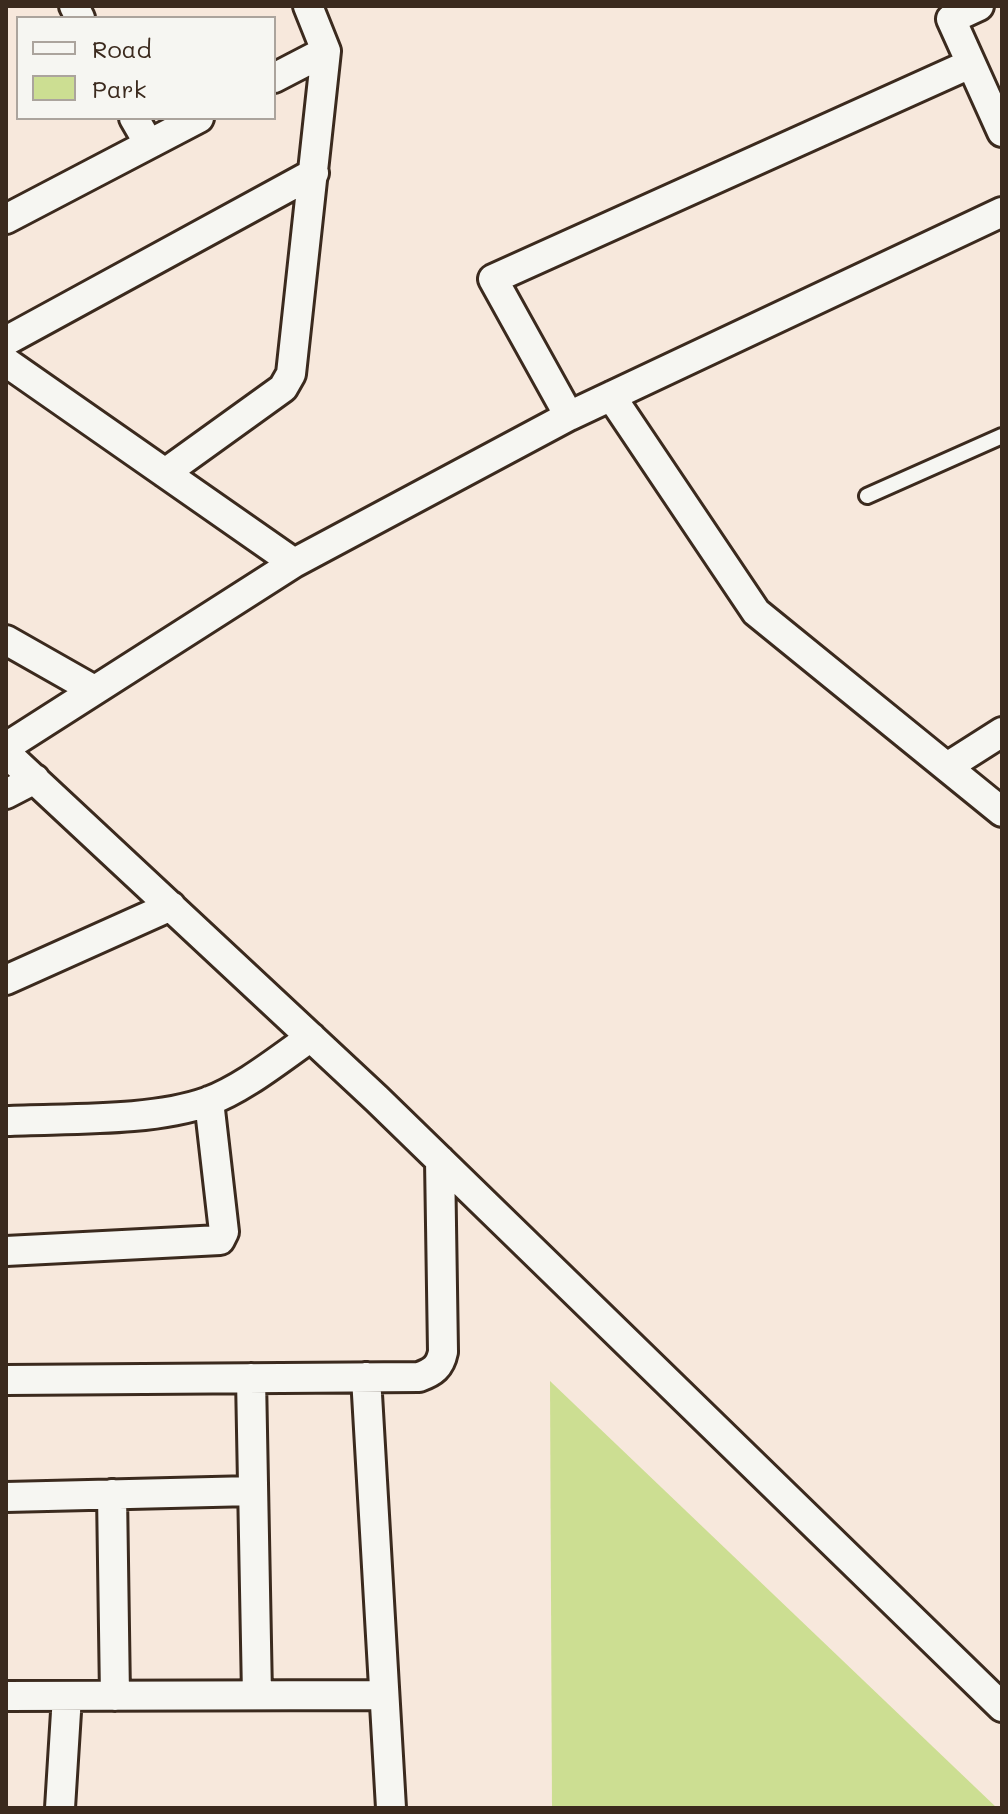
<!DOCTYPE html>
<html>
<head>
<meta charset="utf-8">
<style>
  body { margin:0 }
  #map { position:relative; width:1008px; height:1814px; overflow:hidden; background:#f7e8dc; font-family:Mali,sans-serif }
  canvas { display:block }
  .frame { position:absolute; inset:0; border:8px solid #3b2a1e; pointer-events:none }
  .legend { position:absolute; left:16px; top:16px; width:260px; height:104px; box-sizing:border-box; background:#f6f6f2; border:2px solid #aba49d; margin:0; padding:10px 14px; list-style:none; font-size:24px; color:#3b2a1e }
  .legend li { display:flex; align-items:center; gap:16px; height:40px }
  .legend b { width:40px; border:2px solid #aba49d }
</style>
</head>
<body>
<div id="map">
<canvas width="1008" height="1814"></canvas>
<div class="frame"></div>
<ul class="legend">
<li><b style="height:10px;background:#f6f6f2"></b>Road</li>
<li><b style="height:22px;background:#ccde92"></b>Park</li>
</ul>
</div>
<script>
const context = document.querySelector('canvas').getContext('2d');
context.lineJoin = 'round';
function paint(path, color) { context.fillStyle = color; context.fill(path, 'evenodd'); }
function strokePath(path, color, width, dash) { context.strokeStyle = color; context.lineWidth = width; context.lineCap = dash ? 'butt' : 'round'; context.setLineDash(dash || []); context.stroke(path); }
const green = new Path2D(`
  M550 1381 997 1808H552Z`);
const service = new Path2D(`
  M867 496 1002 436`);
const minor = new Path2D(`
  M74 6 80 18
  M979 6 951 19 1002 132
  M274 78 326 51
  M134 118 149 144
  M6 219 199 118
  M6 341 314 173
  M6 362 294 563
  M611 396 756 612 1002 812
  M569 416 493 279 970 64
  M165 473 283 388 291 374 326 51 308 6
  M6 640 94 690
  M6 747 294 563 569 416 1002 212
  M6 753 377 1099 1002 1707
  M947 767 1002 732
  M6 794 35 779
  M6 980 171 906
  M6 1121C66 1118 151 1122 207 1102 244 1088 278 1060 311 1037
  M6 1251 220 1240 224 1232 209 1101
  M366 1377 391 1808
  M251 1378 257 1695
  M6 1380 419 1377C433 1372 440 1367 443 1352L440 1160
  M112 1494 115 1696
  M6 1497 253 1491
  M6 1696 384 1695
  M60 1808 67 1696`);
paint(green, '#ccde92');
strokePath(service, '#3b2a1e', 20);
strokePath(minor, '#3b2a1e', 34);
strokePath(service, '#f6f6f2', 14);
strokePath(minor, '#f6f6f2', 28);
</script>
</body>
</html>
